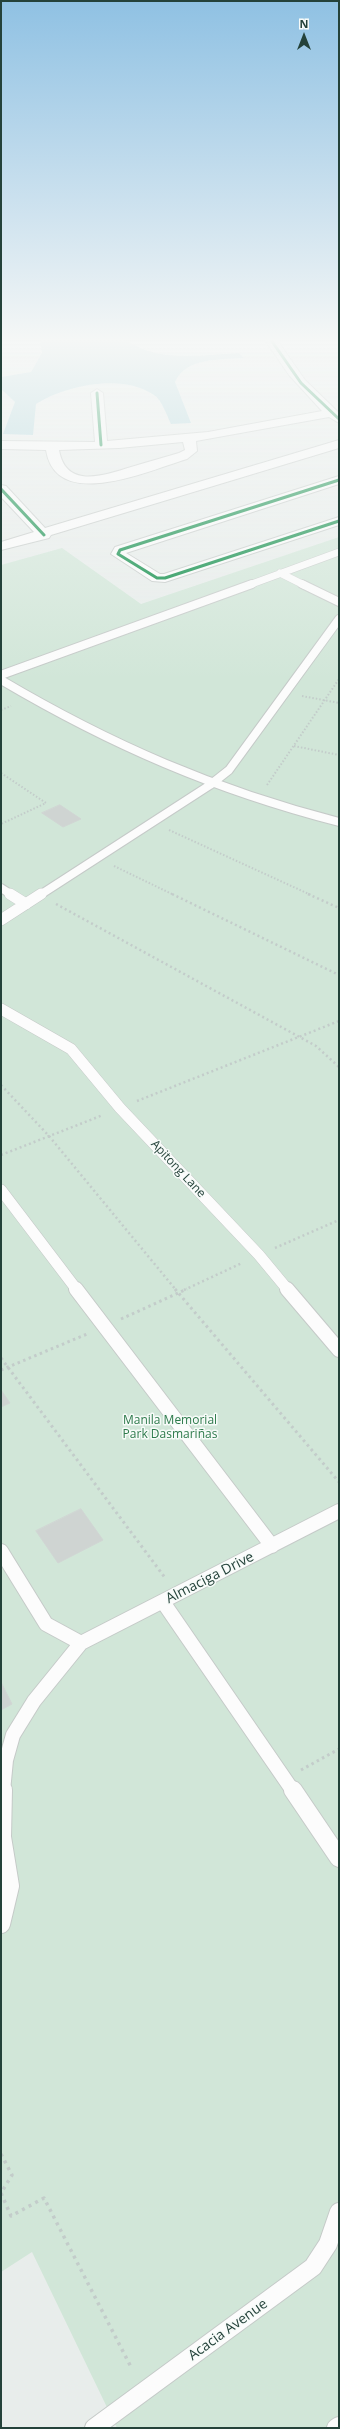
<!DOCTYPE html>
<html>
<head>
<meta charset="utf-8">
<style>
  body { margin:0 }
  #map { position:relative; width:340px; height:2429px; overflow:hidden; background:#e8edeb; font-family:"Open Sans",sans-serif }
  canvas { display:block }
  .frame { position:absolute; inset:0; border:2px solid #24423a; pointer-events:none }
  .north { position:absolute; left:284px; top:16px; width:40px; height:40px; -webkit-text-stroke:3px #f7fbf9; paint-order:stroke; rotate:0deg; font-size:11px; font-weight:700; line-height:16px; text-align:center; color:#24423a }
  .north::after { content:''; display:block; margin:auto; width:14px; height:18px; background:#24423a; clip-path:polygon(50% 0,100% 100%,50% 72%,0 100%) }
</style>
</head>
<body>
<div id="map">
<canvas width="340" height="2429"></canvas>
<div class="frame"></div>
<div class="north">N</div>
</div>
<script>
const context = document.querySelector('canvas').getContext('2d');
context.lineJoin = 'round';
function paint(path, color) { context.fillStyle = color; context.fill(path, 'evenodd'); }
function strokePath(path, color, width, dash) { context.strokeStyle = color; context.lineWidth = width; context.lineCap = dash ? 'butt' : 'round'; context.setLineDash(dash || []); context.stroke(path); }
function drawText(font, color, halo, rows, align = 'center') {
  context.font = font + ' "Open Sans",sans-serif'; context.lineWidth = 3; context.setLineDash([]); context.textBaseline = 'middle'; context.strokeStyle = halo; context.fillStyle = color; for (const [text, x, y, turn = 0] of rows) {
    context.save(); context.translate(x, y); context.rotate((+turn || 0) * Math.PI / 180); context.textAlign = isNaN(turn) ? turn : align; if (halo) context.strokeText(text, 0, 0); context.fillText(text, 0, 0); context.restore();
  }
}
const green = new Path2D(`
  M339 537V2428H117L32 2252 1 2272V565L62 548 141 604Z`);
const water = new Path2D(`
  M40 340H125C159 363 201 355 239 353L244 358C220 360 186 357 175 382L191 423 171 424C167 416 162 400 154 395 123 373 66 385 36 404L33 435 3 434 15 402 1 389V377L31 372 42 353Z`);
const building = new Path2D(`
  M60 805 81 819 63 827 42 813Z
  M1 1390 10 1403 1 1407Z
  M81 1509 103 1540 58 1563 36 1531Z
  M1 1682 12 1704 1 1710Z`);
const pathFar3 = new Path2D(`
  M302 696 339 703
  M1 710 11 706
  M294 746 339 755
  M1 773 46 803 1 824
  M267 785 339 679
  M169 830 311 895
  M114 866 174 895`);
const pathFar2 = new Path2D(`
  M172 894 339 975
  M308 894 339 908
  M56 904 316 1046 339 1067
  M1 1085 49 1136 176 1290
  M137 1101 339 1021
  M1 1155 103 1115
  M275 1248 339 1220
  M184 1290 242 1263`);
const pathFar1 = new Path2D(`
  M175 1289 339 1482
  M121 1319 187 1289
  M1 1358 166 1579
  M1 1370 87 1334
  M301 1770 339 1749`);
const path = new Path2D(`
  M1 2154 12 2175 1 2193 11 2216 44 2198 131 2367`);
const serviceFar4 = new Path2D(`
  M280 573 304 585
  M249 585 339 552`);
const serviceFar3 = new Path2D(`
  M302 584 339 602
  M1 675 252 584
  M1 680C111 745 215 790 339 822
  M1 888 12 895
  M40 895 210 785 229 770 339 619`);
const serviceFar2 = new Path2D(`
  M10 894 26 904
  M1 920 41 894
  M1 1009 71 1049 120 1108 259 1255 288 1290
  M1 1190 77 1290`);
const serviceFar1 = new Path2D(`
  M76 1289 272 1546
  M287 1289 339 1350
  M1 1551 46 1624 81 1643
  M163 1602 293 1791
  M3 1791 6 1760 13 1735 34 1701 81 1643 339 1511`);
const service = new Path2D(`
  M293 1790 339 1858
  M1 1924 10 1886 2 1837 3 1790
  M94 2428 313 2267 328 2244 339 2212
  M336 2428 339 2426`);
const minor = new Path2D(`
  M265 340H277L305 380 339 413V423L329 417 196 441 197 451 187 459C150 470 56 513 46 450L1 449V441L95 442 91 393 97 389 103 393 107 441 208 432 322 411 289 375ZM183 442 185 450 179 453C163 458 147 462 131 467 105 475 66 490 59 450L119 448Z
  M339 440V448L51 535 49 538 1 550V542L34 532 1 497V485L6 486 45 528Z
  M339 476V484L126 553 160 574H164L339 517V525L165 582 152 581 111 554 115 547Z`);
const cycleway = new Path2D(`
  M271 340 301 383 339 419
  M97 393 101 445
  M339 480 120 550 118 554 157 578H165L339 521
  M1 489 44 535`);
const streetNames = [
  ["Apitong Lane",178,1169,47]
];
const parkNames = [
  ["Manila Memorial",170,1421],
  ["Park Dasmariñas",170,1435]
];
const nearStreetnames = [
  ["Almaciga Drive",210,1578,-27],
  ["Acacia Avenue",228,2330,-36]
];
paint(green, '#d1e6d8');
paint(water, '#a9d4db');
paint(building, '#cfd4d2');
strokePath(building, '#d1d6d4', 1);
strokePath(serviceFar4, '#c5cac8', 8);
strokePath(serviceFar3, '#c5cac8', 10);
strokePath(serviceFar2, '#c5cac8', 12);
strokePath(serviceFar1, '#c5cac8', 16);
strokePath(service, '#c5cac8', 20);
strokePath(minor, '#c5cac8', 2);
strokePath(pathFar3, '#c3ccca', 2, [1.5, 2]);
strokePath(pathFar2, '#c3ccca', 2.5, [2, 3]);
strokePath(pathFar1, '#c3ccca', 3, [2.5, 3.5]);
strokePath(path, '#c3ccca', 3.5, [3, 4.5]);
strokePath(serviceFar4, '#fcfcfc', 7);
strokePath(serviceFar3, '#fcfcfc', 8);
strokePath(serviceFar2, '#fcfcfc', 11);
strokePath(serviceFar1, '#fcfcfc', 14);
strokePath(service, '#fcfcfc', 18);
paint(minor, '#fcfcfc');
strokePath(cycleway, '#00873e', 3);
const sky = context.createLinearGradient(0, 0, 0, 680);
sky.addColorStop(0, '#8fc1e3');
sky.addColorStop(0.5, '#f5f7f6');
sky.addColorStop(1, '#f5f7f600');
context.fillStyle = sky;
context.fillRect(0, 0, 340, 680);
drawText('12px', '#24423a', '#f7fbf9', streetNames);
drawText('12px', '#2d7a4b', '#f7fbf9', parkNames);
drawText('14px', '#24423a', '#f7fbf9', nearStreetnames);
</script>
</body>
</html>
